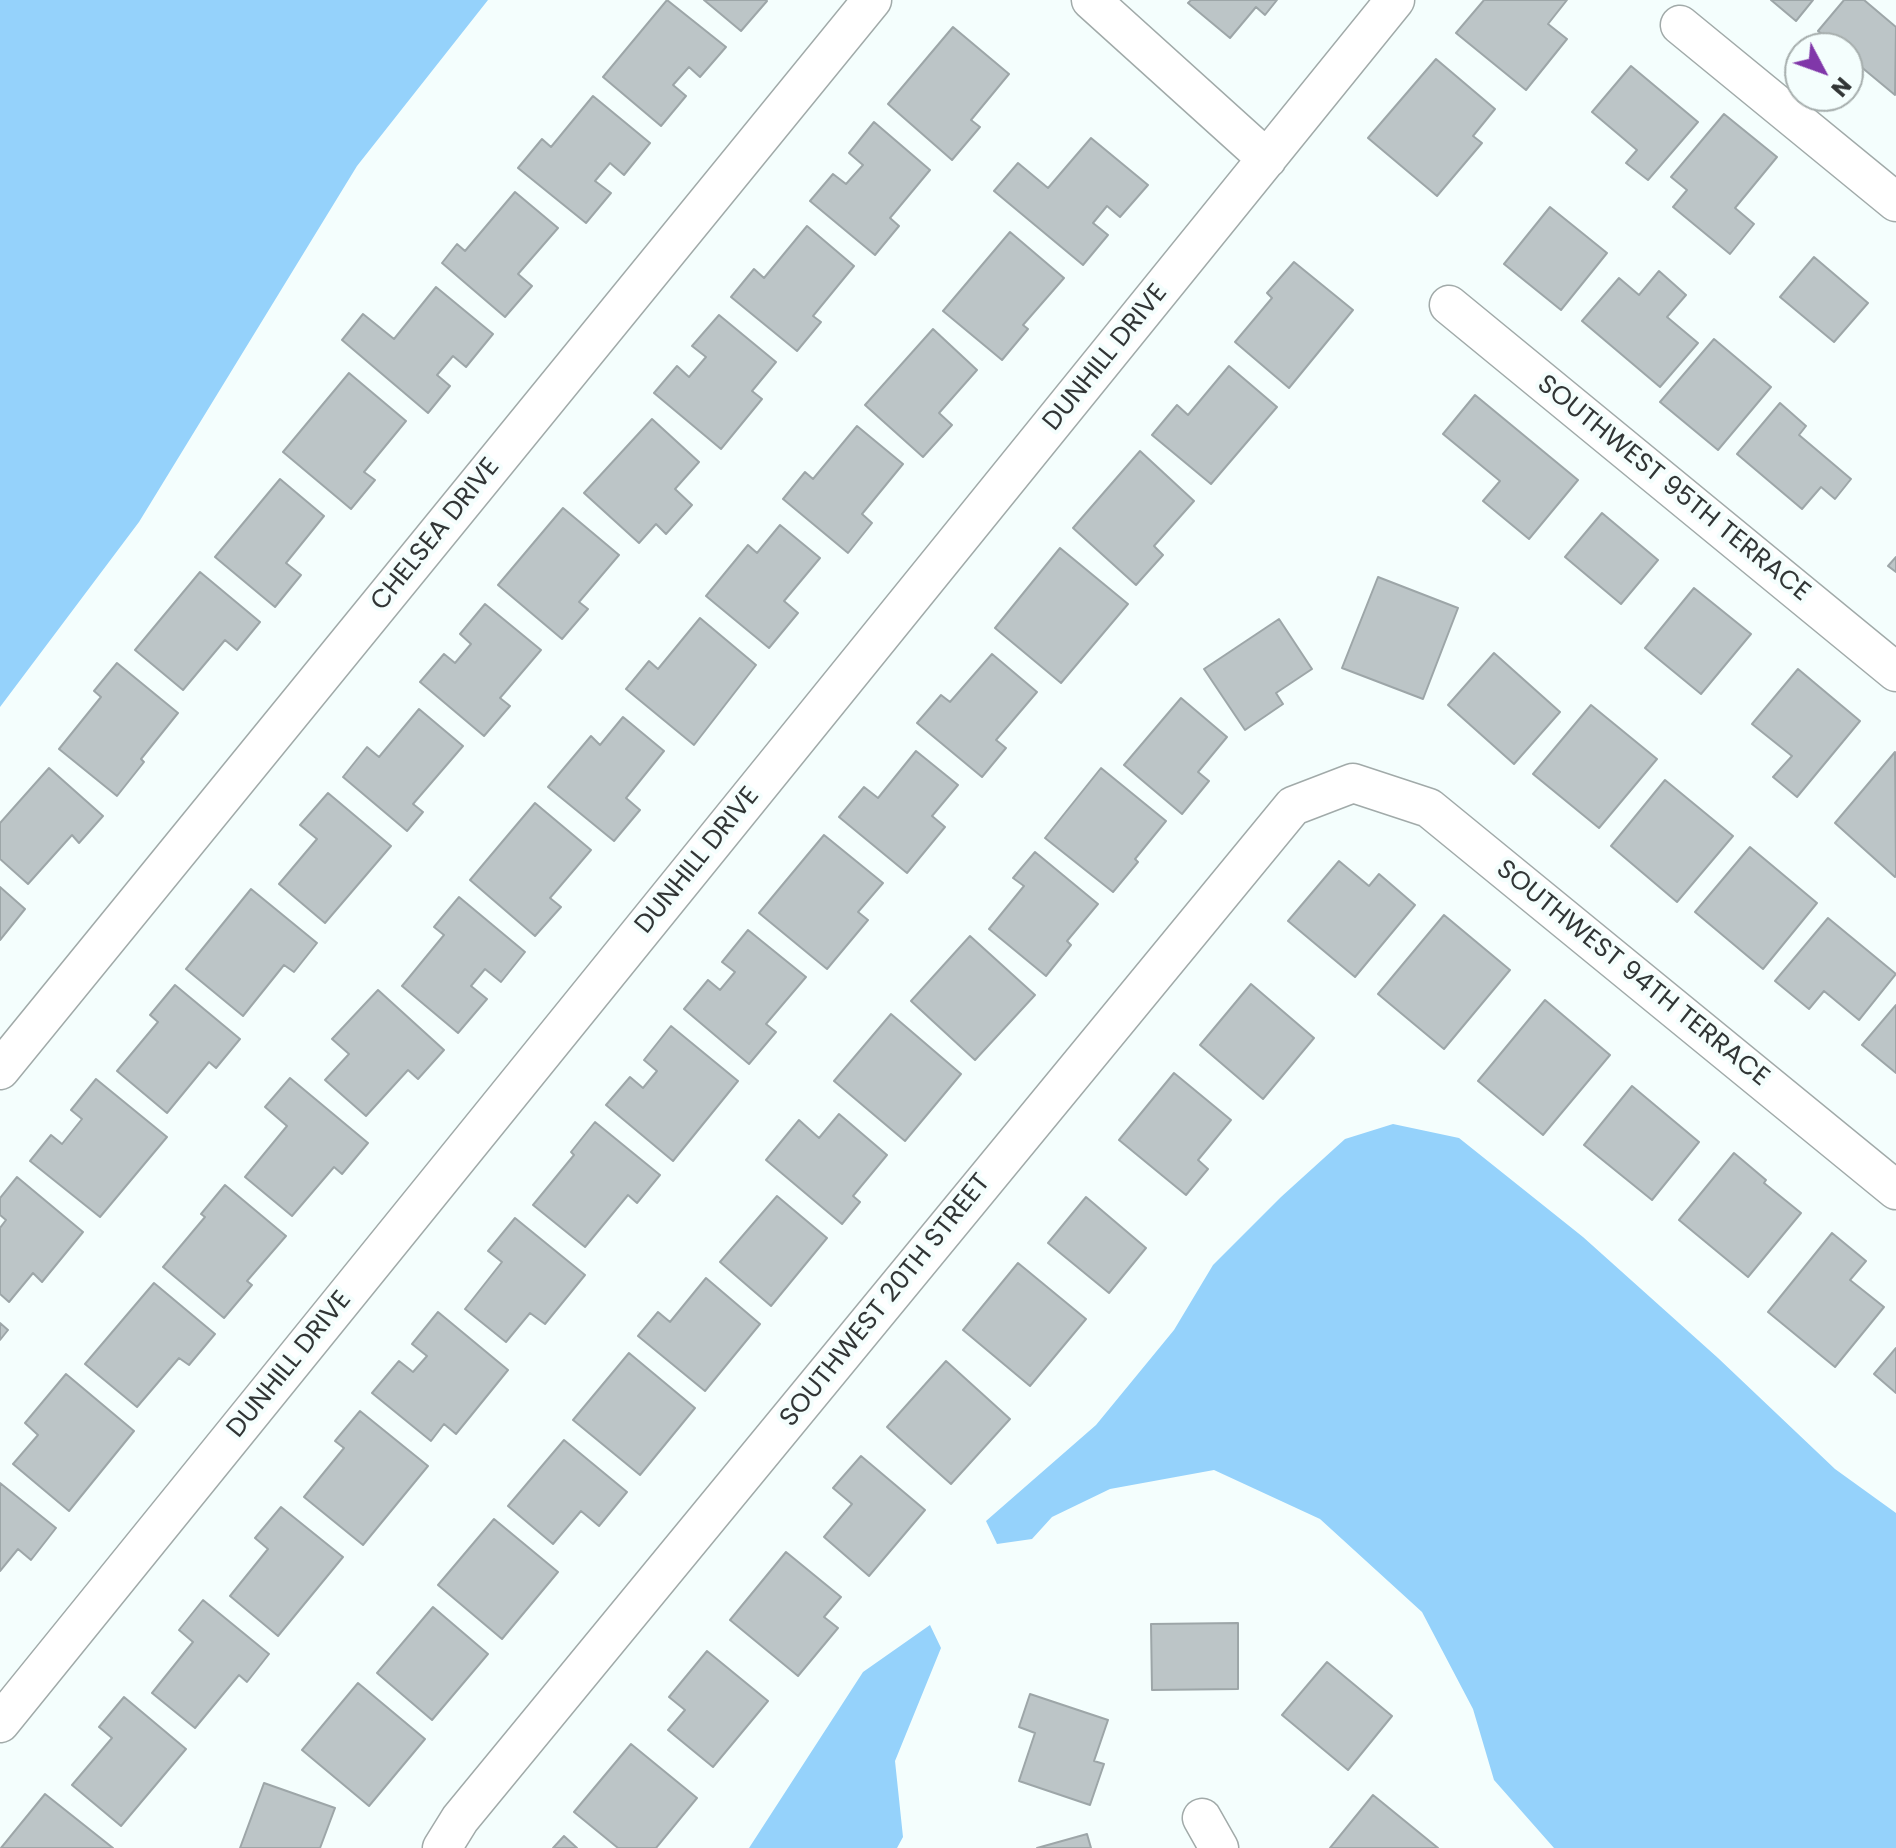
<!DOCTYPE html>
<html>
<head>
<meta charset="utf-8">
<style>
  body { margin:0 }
  #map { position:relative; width:1896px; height:1848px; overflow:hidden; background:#f4fefd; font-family:Poppins,sans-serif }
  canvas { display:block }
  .north { position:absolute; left:1784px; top:32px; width:80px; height:80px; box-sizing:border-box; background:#f4fefd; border:2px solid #a6aead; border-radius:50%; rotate:131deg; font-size:22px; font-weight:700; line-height:32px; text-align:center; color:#313535 }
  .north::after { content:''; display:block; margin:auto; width:28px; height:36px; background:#8037a9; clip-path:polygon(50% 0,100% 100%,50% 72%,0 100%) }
</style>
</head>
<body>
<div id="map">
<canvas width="1896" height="1848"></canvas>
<div class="north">N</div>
</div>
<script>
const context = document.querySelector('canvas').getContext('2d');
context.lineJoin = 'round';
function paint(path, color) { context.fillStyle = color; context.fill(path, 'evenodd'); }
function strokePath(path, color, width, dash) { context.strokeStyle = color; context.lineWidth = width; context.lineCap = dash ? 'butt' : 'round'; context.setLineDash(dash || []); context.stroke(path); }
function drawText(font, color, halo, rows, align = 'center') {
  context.font = font + ' Poppins,sans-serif'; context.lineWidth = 8; context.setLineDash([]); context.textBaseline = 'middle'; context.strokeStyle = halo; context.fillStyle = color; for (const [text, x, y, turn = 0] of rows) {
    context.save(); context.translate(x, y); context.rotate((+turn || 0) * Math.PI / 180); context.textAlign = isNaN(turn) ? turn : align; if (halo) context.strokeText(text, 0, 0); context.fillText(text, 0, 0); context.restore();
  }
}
const water = new Path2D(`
  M0 0H488L357 166 139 522 0 707Z
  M1393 1124 1459 1138 1583 1237 1718 1358 1835 1469 1896 1513V1848H1554L1494 1780 1473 1709 1422 1612 1320 1519 1214 1470 1110 1489 1052 1517 1032 1539 997 1544 986 1521 1096 1425 1174 1330 1213 1265 1281 1197 1345 1139Z
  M930 1625 941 1648 895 1761 903 1837 897 1848H749L863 1672Z`);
const building = new Path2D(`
  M667 0 726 47 700 77 689 67 673 85 686 96 661 126 603 77Z
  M704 0H766L767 1 741 31Z
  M1191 0H1277L1265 15 1256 7 1230 38 1188 3Z
  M1484 0H1567L1548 24 1567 39 1526 90 1456 33Z
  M1771 0H1813L1796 21Z
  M1844 0H1864L1896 27 1895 95 1848 56V48H1839L1818 31Z
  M953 27 1009 74 971 120 980 127 952 160 888 104Z
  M1436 59 1495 109 1473 136 1482 143 1437 196 1368 138Z
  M1631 66 1698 122 1648 180 1626 163 1637 150 1592 112Z
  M593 96 650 143 624 175 610 163 595 181 611 193 586 223 518 168 542 139 551 147Z
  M1724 114 1777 157 1735 208 1754 224 1730 254 1673 207 1687 190 1671 177Z
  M874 122 930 170 890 218 899 226 875 255 810 201 833 174 846 184 863 165 849 153Z
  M1091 138 1148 185 1120 217 1107 206 1093 223 1108 235 1083 265 994 191 1018 163 1048 188Z
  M515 192 558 228 518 274 532 286 505 317 442 263 457 244 465 251Z
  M1550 207 1607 253 1561 310 1504 264Z
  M807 226 854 266 813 316 821 322 797 351 731 297 754 269 764 278Z
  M1010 232 1064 278 1023 325 1028 329 1002 360 943 311Z
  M1814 257 1868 303 1834 342 1780 297Z
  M1294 262 1353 310 1289 388 1235 342 1272 298 1267 293Z
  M1659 271 1686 295 1667 317 1698 343 1660 387 1582 321 1619 278 1639 295Z
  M436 287 493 334 466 367 453 356 437 375 450 386 428 413 342 340 363 314 394 339Z
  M719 315 776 362 752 391 762 399 721 449 654 393 677 366 689 377 706 357 692 346Z
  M933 329 977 370 939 413 952 425 923 457 865 405Z
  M1714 339 1771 387 1718 450 1660 402Z
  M1229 366 1277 407 1211 484 1152 435 1177 405 1188 415Z
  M349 373 406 421 364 472 375 480 351 509 283 452Z
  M1475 395 1578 480 1529 539 1483 501 1500 481 1443 434Z
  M1780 403 1806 426 1799 435 1851 479 1835 499 1821 487 1802 509 1737 454Z
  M652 419 699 462 675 489 692 505 666 534 656 524 639 543 584 493Z
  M857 426 903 464 862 514 872 523 848 553 783 499 805 472 813 479Z
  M1140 451 1194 501 1154 546 1163 555 1136 585 1073 528Z
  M280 479 324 516 286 563 301 575 275 607 215 557Z
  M563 508 619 555 579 602 588 609 562 639 498 585Z
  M1602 513 1658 560 1621 604 1565 557Z
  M780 525 820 558 784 601 798 613 769 648 706 596 748 545 757 553Z
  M1060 548 1128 604 1061 683 995 628Z
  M1896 557V572L1888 566Z
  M200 572 260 622 237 650 225 640 183 690 135 650Z
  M1378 577 1458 608 1423 699 1342 668Z
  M1694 588 1751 634 1701 694 1645 648Z
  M485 604 541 650 500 698 510 706 484 736 420 682 444 654 455 663 471 644 460 634Z
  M700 618 756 665 694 745 626 689 649 661 658 669Z
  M1279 619 1312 669 1276 693 1283 704 1245 730 1204 669Z
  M1494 653 1560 712 1514 764 1448 705Z
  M992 654 1037 692 996 740 1006 748 982 777 917 723 941 695 950 702Z
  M117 663 178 713 141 759 144 762 117 796 59 749 101 697 94 691Z
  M1798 669 1860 721 1797 797 1773 777 1792 756 1752 724Z
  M1181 698 1227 737 1198 772 1209 781 1182 814 1124 765Z
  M1591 705 1657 759 1599 828 1533 774Z
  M419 709 463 746 413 804 423 812 407 831 343 777 367 747 379 757Z
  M623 717 664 751 626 798 640 810 614 841 548 787 591 736 600 745Z
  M916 751 958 785 932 816 945 827 907 873 839 817 864 787 878 798Z
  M1895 752 1896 875 1895 877 1835 823Z
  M49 768 103 816 79 843 72 835 28 884 0 859V823Z
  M1101 768 1166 821 1135 859 1138 862 1113 892 1045 838Z
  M1665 780 1733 836 1677 902 1611 846Z
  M328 793 391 846 325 923 279 884 317 839 300 825Z
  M535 803 591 850 550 898 561 907 535 936 470 880Z
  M824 835 883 883 858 912 868 920 827 969 759 913Z
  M1750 847 1817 903 1763 969 1695 912Z
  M1035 852 1098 904 1067 941 1071 945 1046 976 989 929 1024 886 1013 878Z
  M1339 861 1369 886 1379 874 1415 905 1355 977 1288 921Z
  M0 887 25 909 0 940Z
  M251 889 317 943 294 972 284 965 243 1016 186 969Z
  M459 897 525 952 501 982 485 969 471 986 487 999 458 1033 402 986 444 935 434 927Z
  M1444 915 1510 970 1444 1049 1378 994Z
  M1828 918 1896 974 1859 1020 1824 991 1809 1009 1775 981Z
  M748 930 806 977 766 1024 776 1032 749 1064 684 1009 708 980 720 990 735 972 722 962Z
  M970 936 1035 995 975 1060 911 1001Z
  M1251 984 1314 1038 1263 1099 1200 1045Z
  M175 985 240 1039 216 1068 209 1062 167 1113 117 1071 158 1022 150 1015Z
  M378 990 444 1050 418 1079 408 1070 366 1116 325 1080 349 1054 332 1039Z
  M1545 1000 1610 1055 1543 1135 1478 1081Z
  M1896 1005V1073L1862 1045Z
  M891 1014 961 1074 905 1141 834 1081Z
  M671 1026 738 1081 673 1161 606 1105 630 1077 643 1088 657 1071 644 1060Z
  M1174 1073 1231 1120 1198 1160 1208 1169 1186 1195 1119 1140Z
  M290 1078 368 1143 342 1174 334 1167 292 1216 245 1177 287 1126 265 1107Z
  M96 1079 167 1137 100 1217 30 1161 51 1135 62 1144 82 1119 71 1110Z
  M1632 1086 1699 1142 1652 1200 1584 1145Z
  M839 1114 887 1155 853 1196 860 1202 842 1224 766 1160 799 1120 819 1138Z
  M595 1122 660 1175 637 1203 628 1195 585 1247 533 1205 574 1155 571 1152Z
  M1734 1153 1766 1180 1764 1183 1801 1213 1748 1277 1679 1220Z
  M17 1177 83 1232 42 1282 33 1273 9 1302 0 1294V1228L6 1220 0 1215V1198Z
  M225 1185 286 1236 247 1281 252 1285 224 1318 163 1267 205 1217 201 1214Z
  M777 1196 827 1238 771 1306 720 1262Z
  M1086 1197 1146 1248 1109 1293 1048 1243Z
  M515 1218 585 1275 545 1324 530 1313 506 1342 465 1309 502 1262 488 1251Z
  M1832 1233 1866 1261 1850 1280 1884 1307 1835 1367 1768 1312Z
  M1018 1263 1086 1319 1030 1386 963 1330Z
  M706 1278 760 1324 705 1391 638 1336 658 1312 670 1322Z
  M154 1283 215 1334 189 1365 179 1358 137 1407 85 1364Z
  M438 1312 508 1370 456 1434 444 1424 431 1441 372 1393 399 1361 413 1372 427 1356 412 1344Z
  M0 1323 8 1330 0 1340Z
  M1896 1348V1393L1874 1374Z
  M629 1353 695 1408 640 1475 573 1420Z
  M946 1361 1010 1419 951 1484 887 1427Z
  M66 1374 134 1431 69 1511 13 1464 38 1435 25 1423Z
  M360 1411 428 1466 363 1545 304 1497 344 1448 335 1441Z
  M564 1440 627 1492 599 1526 581 1511 553 1544 508 1506Z
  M861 1456 925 1510 869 1576 824 1537 852 1504 833 1488Z
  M0 1483 56 1528 31 1560 18 1549 0 1571Z
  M281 1507 343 1557 278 1636 230 1596 268 1549 255 1538Z
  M494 1519 558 1572 502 1639 438 1585Z
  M786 1552 841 1597 824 1617 838 1628 798 1676 730 1620Z
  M203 1600 269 1654 247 1682 239 1675 195 1728 152 1693 193 1642 179 1630Z
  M433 1607 488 1654 432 1720 377 1673Z
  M1238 1623V1689L1152 1690 1151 1624Z
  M707 1651 768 1701 713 1767 668 1730 685 1710 669 1697Z
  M1327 1662 1392 1716 1348 1770 1282 1715Z
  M358 1683 425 1739 369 1806 302 1750Z
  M1030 1694 1108 1720 1094 1761 1104 1764 1090 1805 1019 1781 1035 1733 1019 1727Z
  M124 1697 186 1749 121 1826 72 1785 112 1738 99 1727Z
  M631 1744 697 1798 656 1848H618L574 1812Z
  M264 1783 335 1808 320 1848H240Z
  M45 1794 113 1848H1Z
  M1373 1795 1438 1848H1330Z
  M1087 1834 1091 1848H1037Z
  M564 1836 577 1848H553Z`);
const minor = new Path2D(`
  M1091 0 1267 159
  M1680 25 1896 202
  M1449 305 1896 672
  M0 1070 872 0
  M0 1723 1395 0
  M1202 1818 1219 1848
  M442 1848 460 1819 1293 806 1353 783 1429 808 1896 1190`);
const streetNames = [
  ["DUNHILL DRIVE",1106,358,-51],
  ["SOUTHWEST 95TH TERRACE",1673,489,39],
  ["CHELSEA DRIVE",436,535,-51],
  ["DUNHILL DRIVE",698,861,-51],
  ["SOUTHWEST 94TH TERRACE",1632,974,39],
  ["SOUTHWEST 20TH STREET",886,1301,-51],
  ["DUNHILL DRIVE",290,1365,-51]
];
paint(water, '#95d2fb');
paint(building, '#bcc5c7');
strokePath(building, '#9da6a8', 2);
strokePath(minor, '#a1aaa9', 41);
strokePath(minor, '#fff', 38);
drawText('26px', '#313535', '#f4fefd', streetNames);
</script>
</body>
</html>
